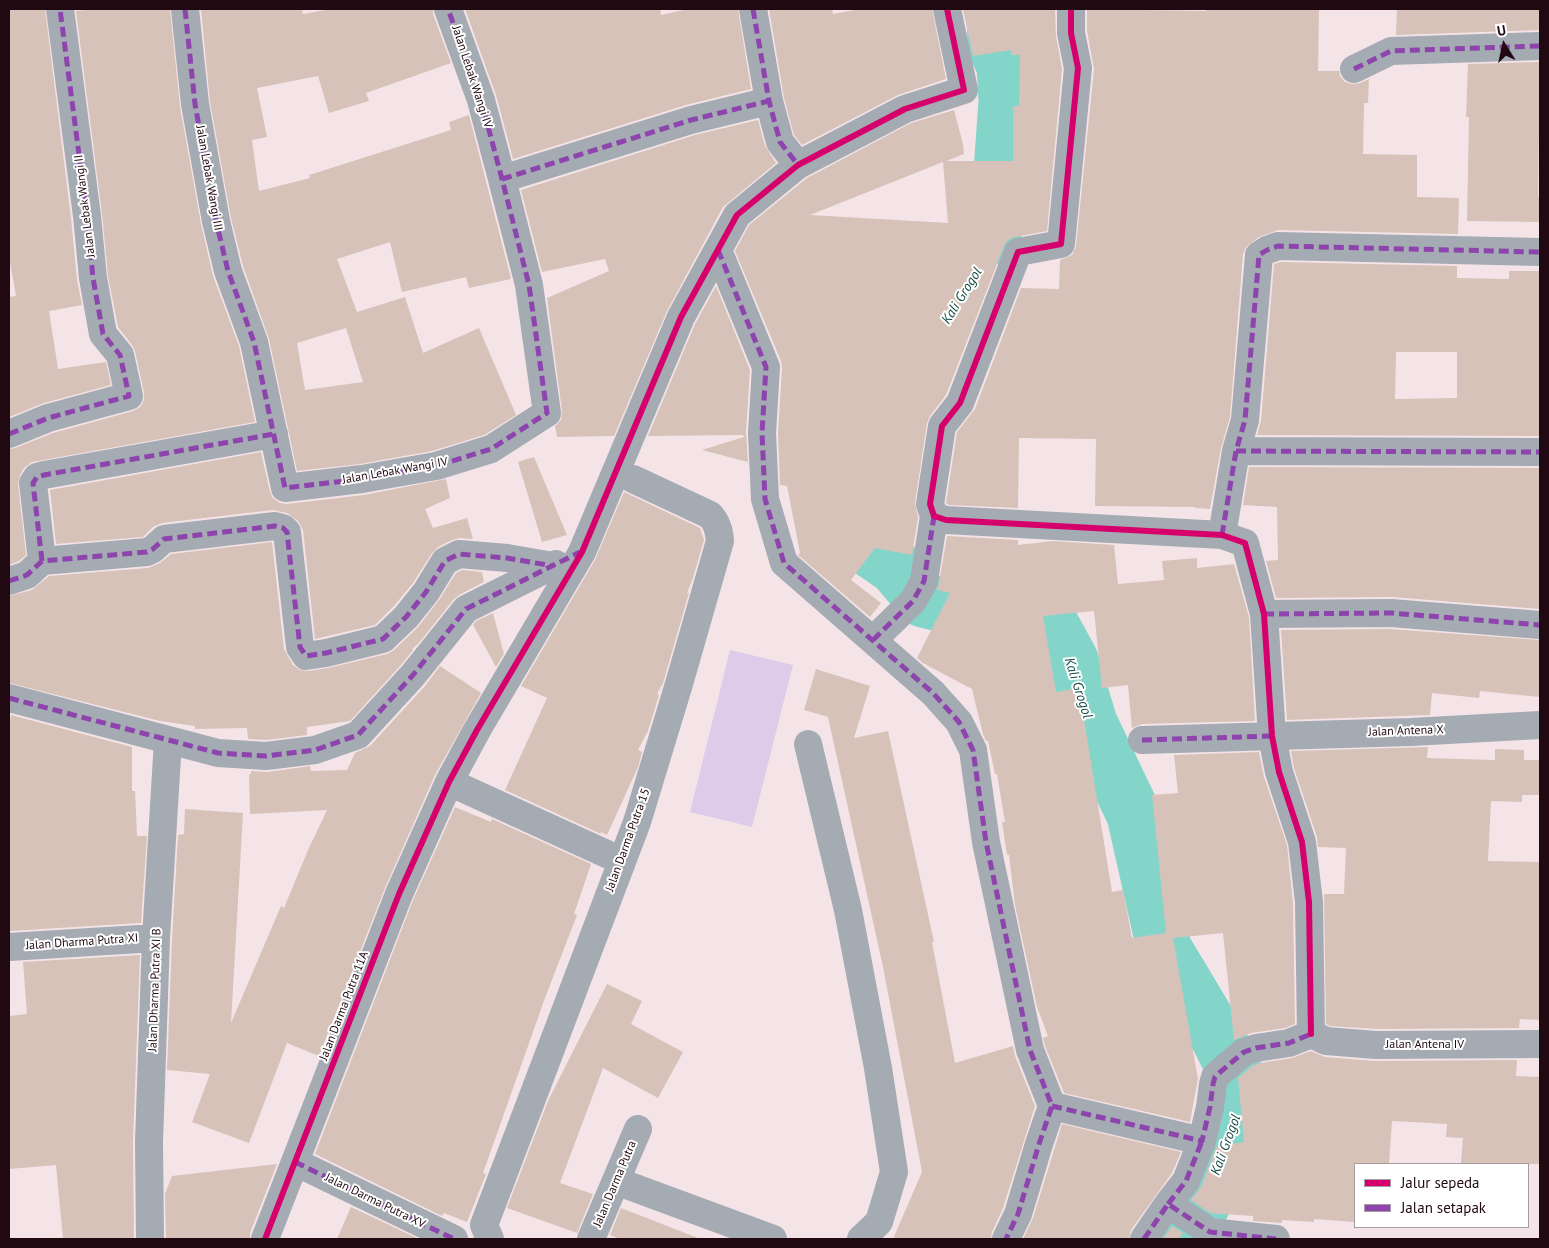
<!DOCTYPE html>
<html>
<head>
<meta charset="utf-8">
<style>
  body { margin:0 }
  #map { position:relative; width:1549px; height:1248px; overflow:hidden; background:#f4e4e8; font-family:"PT Sans",sans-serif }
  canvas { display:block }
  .frame { position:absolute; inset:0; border:10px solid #210911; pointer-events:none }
  .legend { position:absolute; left:1354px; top:1163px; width:175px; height:65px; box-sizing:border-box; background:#fff; border:1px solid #a69da0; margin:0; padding:6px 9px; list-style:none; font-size:15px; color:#210911 }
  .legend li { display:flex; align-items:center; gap:10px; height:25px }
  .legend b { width:25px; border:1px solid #a69da0 }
  .north { position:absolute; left:1479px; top:20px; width:50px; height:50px; -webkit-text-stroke:4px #fff; paint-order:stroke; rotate:350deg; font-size:14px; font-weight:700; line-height:20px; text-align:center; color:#210911 }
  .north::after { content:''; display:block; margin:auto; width:18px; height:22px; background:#210911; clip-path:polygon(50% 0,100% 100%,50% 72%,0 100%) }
</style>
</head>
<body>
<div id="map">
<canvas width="1549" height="1248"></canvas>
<div class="frame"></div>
<ul class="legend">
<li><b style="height:6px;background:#d6006c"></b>Jalur sepeda</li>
<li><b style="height:6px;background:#8e44ad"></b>Jalan setapak</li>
</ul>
<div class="north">U</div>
</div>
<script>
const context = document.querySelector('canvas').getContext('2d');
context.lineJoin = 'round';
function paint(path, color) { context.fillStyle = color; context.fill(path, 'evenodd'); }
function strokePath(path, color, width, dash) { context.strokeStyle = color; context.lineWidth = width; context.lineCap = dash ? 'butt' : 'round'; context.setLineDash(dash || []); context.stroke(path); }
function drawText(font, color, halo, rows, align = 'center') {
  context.font = font + ' "PT Sans",sans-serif'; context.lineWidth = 4; context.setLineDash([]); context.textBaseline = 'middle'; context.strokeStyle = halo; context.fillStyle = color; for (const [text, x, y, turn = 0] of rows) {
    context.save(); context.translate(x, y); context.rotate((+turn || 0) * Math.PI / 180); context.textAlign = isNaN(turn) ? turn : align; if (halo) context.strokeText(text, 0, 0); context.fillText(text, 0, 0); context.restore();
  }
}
const green = new Path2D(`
  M730 650 793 665 752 827 690 812Z`);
const river = new Path2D(`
  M993 237 999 213 1001 172 1006 101 1004 66 995 46 994 9
  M859 484 856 497 855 532 860 543 895 567 923 600 965 610 1024 603 1048 618 1071 660 1090 723 1134 815 1164 948 1218 1038 1238 1078 1239 1117 1207 1197 1184 1239`);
const building = new Path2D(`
  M9 9H45L71 218 77 280 82 305 49 311 58 369 106 362 111 385 44 403 9 417V297L16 296 9 257Z
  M94 9H170L180 107 201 224 213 276 239 346 255 422 32 462 24 468 20 475 18 484 26 555 19 561 9 565V449L15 448 53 433 133 411 140 407 144 400V393L135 351 132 345 118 327 108 276 102 214 76 11Z
  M201 9H302L303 14 331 9H433V14L451 63 366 93 369 101 329 113 318 76 257 88 267 137 252 140 259 191 310 178 309 175 451 130 449 122 469 115 511 279 469 288 466 277 402 292 390 242 337 259 357 312 405 297 423 353 479 328 516 415 484 435 432 451 360 464 297 471 269 339 243 266 231 218 210 102ZM346 328 363 382 305 390 297 343Z
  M465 9H660L661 15 688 9H738L751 89 686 105 513 159 496 95Z
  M769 9H832L833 14 861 9H932L946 79 898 95 802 145 794 135 784 98Z
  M963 9H1055L1056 36 1062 69 1047 231 1015 237 1008 240 1004 246 946 395 930 416 927 423 915 502 918 517 912 555 875 548 851 580 881 603 870 617 798 555 800 553 787 486 780 485 778 433 782 368 781 361 735 251 749 225 807 178 911 123 954 110 963 144 964 154 946 161H1013V106H1019L1020 55H1011V50L973 56ZM943 162 948 223 810 215Z
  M1087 9 1206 11V10L1211 9H1319L1318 71H1339L1340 76 1345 82 1352 84 1360 83 1369 79 1368 103H1364L1363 154 1417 155V197L1459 198 1458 234 1278 230 1259 237 1246 247 1243 254 1230 417 1221 448 1210 509 1195 508V507L1095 506 1096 439 1019 438 1018 508 949 505 946 503 957 432 975 409 1021 288 1059 289 1060 260 1072 255 1076 246 1094 69 1087 31Z
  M1397 9H1540V30L1396 35Z
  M1540 62 1538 197H1540V222L1467 221 1469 117H1466L1468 64Z
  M758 120 765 146 776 163 723 207 667 311 614 436 557 437 555 426 561 420 562 411 547 298 609 271 605 259 542 272 521 190 695 135Z
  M1281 262 1457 266V278L1509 279V271H1540V436L1257 435 1261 421 1274 264ZM1396 352H1457V398L1395 399Z
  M716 286 750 370 746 432 748 462 702 450 744 437 743 435 648 436 695 324Z
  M261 452 270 492 273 498 280 503 287 504 364 495 446 479 450 498 425 509 433 528 467 518 473 539 460 538 452 540 438 547 432 553 413 583 394 606 375 625 315 639 303 530 298 521 287 513 273 510 162 523 153 527 143 537 56 544 50 490Z
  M534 457 567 535 542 542 518 462Z
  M1249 467 1540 468V609L1392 597 1276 598 1266 561 1278 560 1277 507 1243 505Z
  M624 492 700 528 704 540 693 578 687 593H689L663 683 657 694 659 695 648 731 638 750 642 752 638 767 607 835 601 832V834L505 790 547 698 521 686 595 560Z
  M947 536 1018 540V545L1053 541 1114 545 1118 584 1164 580 1162 561 1197 558V568L1234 564 1249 617 1255 721 1142 724 1132 728 1128 685 1102 688 1094 611 1043 616 1056 692 1079 688 1112 892 1123 890 1132 938 1166 933 1152 795 1178 793 1174 755 1259 752 1264 777 1287 845 1293 903 1295 1024 1285 1028 1251 1033 1234 1040 1223 933 1173 938 1198 1079 1190 1122 1064 1093 1045 1046 1043 1038 1048 1036 1037 1007 1015 905 1009 855H1007L1002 822H1005L997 774H995L988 741H986L983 734 972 689 923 663 917 658 950 593 937 590 939 583Z
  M272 542 284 649 293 665 300 670 308 671 328 668 387 654 394 650 418 627 439 600 456 573 462 570 482 572 484 582 459 595 454 599 418 644 412 649 413 650 401 665 350 721 307 727V735L266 740 248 739 247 728 195 729V726L160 721 9 683V596L32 590 49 576 148 568 160 563 171 554Z
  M493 613 504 654 496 667 473 625 476 621Z
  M1390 629 1540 640V697L1480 691 1479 698 1432 693 1430 715 1287 720 1281 630Z
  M440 666 481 693 435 775 385 888 319 1056 287 1043 249 1143 192 1122 210 1074 167 1070 172 939 178 835 184 834 185 809 243 813 231 1023 281 906 284 908 308 850 327 810 250 814 249 774H251V771L268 772 310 766 311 771 347 770 355 753 370 746 425 686Z
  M816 669 870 686 854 738 888 731 934 942H932L955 1063 1013 1046 1015 1056 1035 1106 1003 1208 992 1232 991 1239H893L922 1172 883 967 828 717 804 710Z
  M11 715 132 747V791H135L137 836H147L141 923 9 931V727Z
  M1428 747 1427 758 1495 760V749L1524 750V760H1540V795H1522V802L1491 801 1488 861 1540 862V1020L1520 1019 1519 1028 1377 1029 1330 1026 1326 1024 1324 894H1344L1346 848 1318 847 1317 837 1294 768 1291 751Z
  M455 807 491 822 492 819 591 864 574 914 577 915 545 998 483 1173 486 1174 467 1222 444 1213 442 1216 315 1154 413 900Z
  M140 955 133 1141 134 1239H63L56 1165 9 1169V1016L27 1014 23 962Z
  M607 984 642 1001 631 1024 683 1052 658 1098 603 1068 560 1183 593 1194 577 1233 507 1208 548 1101Z
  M1311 1051 1325 1057 1375 1061 1517 1060 1516 1076 1540 1077V1164H1461L1463 1138 1446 1137 1447 1124 1392 1121 1389 1164H1355V1222L1314 1219V1222L1282 1220V1223L1253 1221V1216L1210 1213 1191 1200 1201 1187 1217 1146 1244 1142 1238 1078 1252 1066 1260 1063 1292 1058Z
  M1062 1124 1181 1152 1172 1173 1131 1230 1129 1239H1023L1033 1218Z
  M277 1164 250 1233V1239H166L165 1194 172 1176Z
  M351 1207 419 1239H337Z
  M621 1208 698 1238V1239H620L610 1235Z
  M1172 1226 1183 1233 1179 1239H1163Z`);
const minor = new Path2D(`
  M185 9 195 104 216 221 228 271 254 342 285 488 362 479 436 466 491 449 547 413 529 285 502 179 481 100 448 9
  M753 9 769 101 780 142 798 165
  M1071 9V33L1078 68 1061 244 1018 252 960 403 942 426 930 504 934 516 946 520 1222 535 1245 543 1264 614 1272 736 1279 772 1302 842 1309 902 1311 1034
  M1354 69 1391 51 1540 46
  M502 179 691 120 769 101
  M718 250 766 367 762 433 765 499 784 563 933 693 959 722 973 750 986 842 1030 1050 1052 1106 1039 1144 1018 1214 1006 1239
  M9 434 48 418 129 396 120 355 103 334 93 278 87 216 60 9
  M1236 451 1540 452
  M1222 535 1236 451 1245 420 1259 255 1267 250 1278 246 1540 252
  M42 561 33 483 37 477 44 475 274 434
  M9 581 27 575 42 561 147 552 153 549 164 539 275 526 283 528 287 532 300 647 306 656 326 653 383 639 406 617 426 592 445 561 459 554 507 558 553 566
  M1264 614 1391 613 1540 625
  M873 640 913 601 924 581 934 516
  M9 698 218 753 266 756 315 750 358 735 413 675 466 609 556 564
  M1142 740 1411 732 1540 725
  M808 744 848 910 878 1068 894 1172 879 1222 861 1239
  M449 782 622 861
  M9 947 156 938
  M1311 1034 1326 1041 1376 1045 1540 1044
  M1052 1106 1202 1141 1210 1107 1213 1084 1215 1077 1219 1073 1244 1052 1256 1048 1289 1043 1311 1034
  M295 1162 454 1239
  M616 1181 773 1239
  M1168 1204 1186 1181 1202 1141
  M150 1239 149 1142 156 938 168 740
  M265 1239 399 894 449 782 477 730 582 552 681 317 737 215 798 165 905 109 964 90 947 9
  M490 1239 484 1225 637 822 679 684 720 541C719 530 717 523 710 515L633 479
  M591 1239 638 1129
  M1144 1239 1168 1204 1210 1232 1276 1239`);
const quiet = new Path2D(`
  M185 9 195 104 216 221 228 271 254 342 285 488 362 479 436 466 491 449 547 413 529 285 502 179 481 100 448 9
  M753 9 769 101 780 142 798 165
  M1354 69 1391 51 1540 46
  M502 179 691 120 769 101
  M718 250 766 367 762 433 765 499 784 563 933 693 959 722 973 750 986 842 1030 1050 1052 1106 1039 1144 1018 1214 1006 1239
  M9 434 48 418 129 396 120 355 103 334 93 278 87 216 60 9
  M1236 451 1540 452
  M1222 535 1236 451 1245 420 1259 255 1267 250 1278 246 1540 252
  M42 561 33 483 37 477 44 475 274 434
  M9 581 27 575 42 561 147 552 153 549 164 539 275 526 283 528 287 532 300 647 306 656 326 653 383 639 406 617 426 592 445 561 459 554 507 558 553 566
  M1264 614 1391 613 1540 625
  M873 640 913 601 924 581 934 516
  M9 698 218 753 266 756 315 750 358 735 413 675 466 609 580 552
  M1142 740 1272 736V733
  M1052 1106 1202 1141 1210 1107 1213 1084 1215 1077 1219 1073 1244 1052 1256 1048 1289 1043 1311 1034
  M295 1162 454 1239
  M1168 1204 1186 1181 1202 1141
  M1144 1239 1168 1204 1210 1232 1276 1239`);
const cycleway = new Path2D(`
  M1071 9V33L1078 68 1061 244 1018 252 960 403 942 426 930 504 934 516 946 520 1222 535 1245 543 1264 614 1272 736 1279 772 1302 842 1309 902 1311 1034
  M265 1239 399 894 449 782 477 730 582 552 681 317 737 215 798 165 905 109 964 90 947 9`);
const streetNames = [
  ["Jalan Lebak Wangi IV",472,77,72],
  ["Jalan Lebak Wangi III",209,178,80],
  ["Jalan Lebak Wangi II",85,206,-97],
  ["Jalan Lebak Wangi IV",395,471,-10],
  ["Jalan Antena X",1406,731,-2],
  ["Jalan Darma Putra 15",628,840,-70],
  ["Jalan Dharma Putra XI",82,942,-4],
  ["Jalan Dharma Putra XI B",155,990,-88],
  ["Jalan Darma Putra 11A",344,1006,-69],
  ["Jalan Antena IV",1425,1045],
  ["Jalan Darma Putra",615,1184,-67],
  ["Jalan Darma Putra XV",375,1201,26]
];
const waterNames = [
  ["Kali Grogol",962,296,-58],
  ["Kali Grogol",1078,688,72],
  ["Kali Grogol",1226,1145,-70]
];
paint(green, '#ddcbe9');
strokePath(river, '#83d5ca', 55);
paint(building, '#d6c2b8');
strokePath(minor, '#a4abb2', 28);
strokePath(quiet, '#8e44ad', 5, [10, 5]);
strokePath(cycleway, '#d6006c', 6);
drawText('12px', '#210911', '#fff', streetNames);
drawText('italic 14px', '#164c44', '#fff', waterNames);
</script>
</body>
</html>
